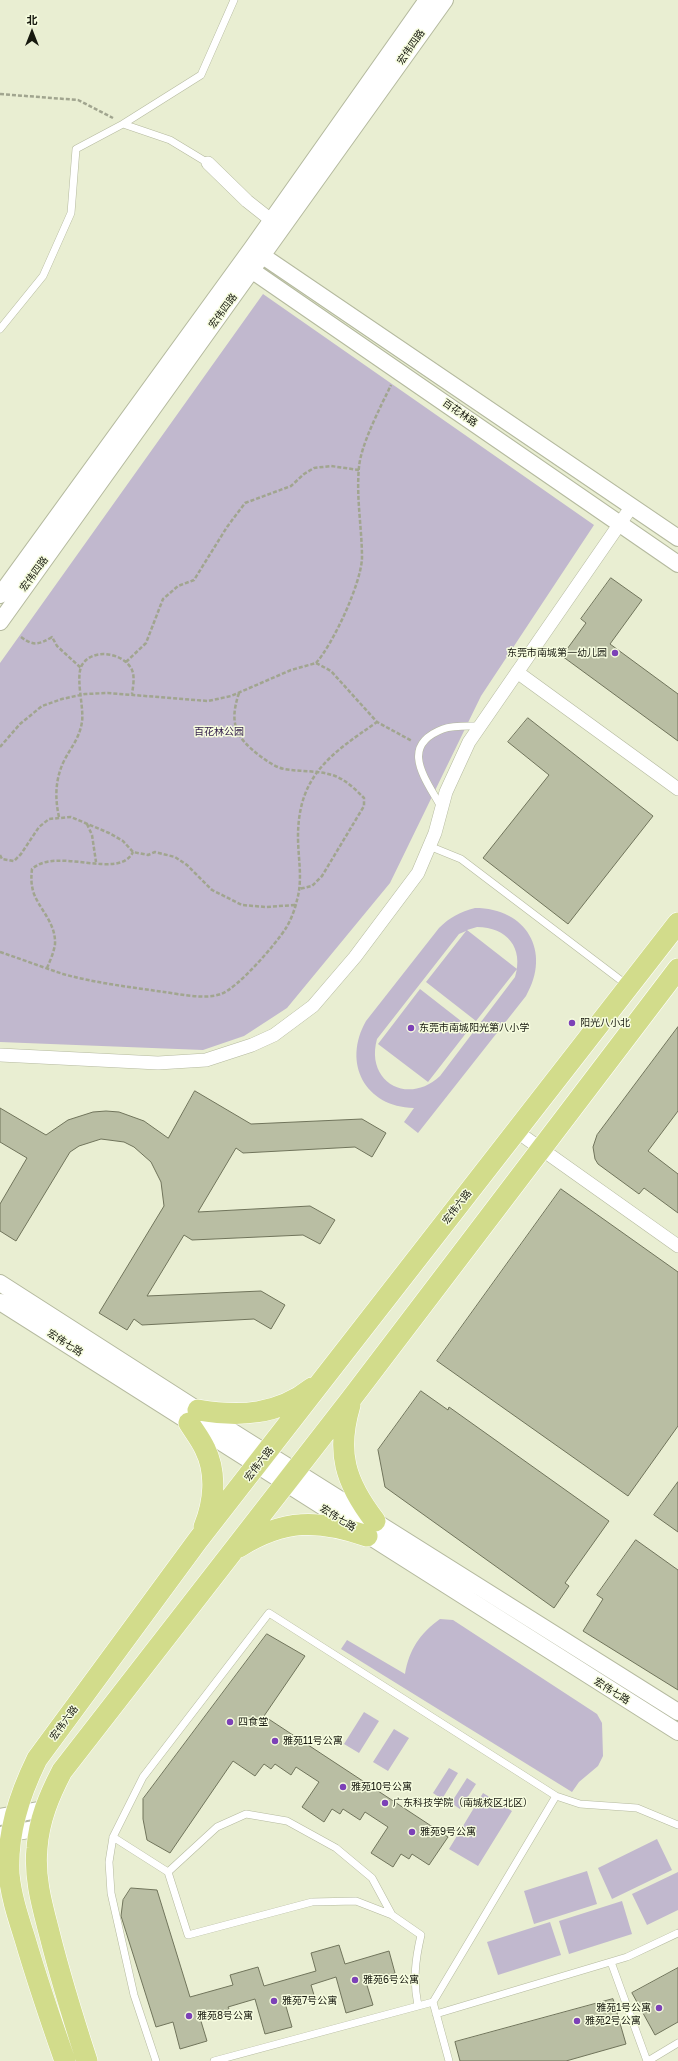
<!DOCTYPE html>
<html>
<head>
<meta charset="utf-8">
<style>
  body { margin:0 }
  #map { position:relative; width:678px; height:2061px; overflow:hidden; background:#e9eed2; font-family:"Golos Text","Noto Sans SC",sans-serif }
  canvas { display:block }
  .north { position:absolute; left:12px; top:12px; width:40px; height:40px; -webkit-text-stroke:3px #f6fcdf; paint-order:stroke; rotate:0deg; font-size:11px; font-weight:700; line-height:16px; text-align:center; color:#17190f }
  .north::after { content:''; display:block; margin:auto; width:14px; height:18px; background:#17190f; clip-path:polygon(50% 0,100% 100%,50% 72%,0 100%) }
</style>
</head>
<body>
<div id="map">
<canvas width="678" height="2061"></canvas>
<div class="north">北</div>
</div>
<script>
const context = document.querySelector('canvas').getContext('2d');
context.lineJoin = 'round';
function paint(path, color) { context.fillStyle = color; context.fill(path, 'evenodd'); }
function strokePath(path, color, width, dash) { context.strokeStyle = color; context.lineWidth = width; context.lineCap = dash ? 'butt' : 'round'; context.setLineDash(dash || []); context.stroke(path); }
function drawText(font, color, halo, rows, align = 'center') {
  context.font = font + ' "Golos Text","Noto Sans SC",sans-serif'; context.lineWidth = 3; context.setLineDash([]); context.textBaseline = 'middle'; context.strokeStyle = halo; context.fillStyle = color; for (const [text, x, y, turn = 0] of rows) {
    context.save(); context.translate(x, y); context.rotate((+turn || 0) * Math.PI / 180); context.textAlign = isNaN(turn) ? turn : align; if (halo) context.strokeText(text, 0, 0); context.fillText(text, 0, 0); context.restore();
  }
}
const green = new Path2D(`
  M263 294 594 525 481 696 390 883 287 1008 244 1036 203 1050 0 1042V663Z
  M475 908C526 908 552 951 526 996L418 1133 404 1122 414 1108C365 1107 342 1063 366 1021L439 928C450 917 460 912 475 908ZM477 927C507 927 524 948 515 977L440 1076C408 1106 365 1082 377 1039L459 934 466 931 426 982 476 1021 517 969 467 930Z
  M420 989 470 1028 428 1082 378 1044Z
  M440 1619 453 1620 597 1714 602 1723 603 1756 598 1766 579 1782 572 1792 341 1649 347 1640 405 1674C409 1650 420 1633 440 1619Z
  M364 1712 379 1721 359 1753 344 1744Z
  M394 1729 409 1738 388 1771 373 1762Z
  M449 1768 458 1773 442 1799 433 1793Z
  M467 1778 476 1784 460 1809 451 1803Z
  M483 1793 512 1811 478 1866 449 1849Z
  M657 1839 672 1870 612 1899 598 1868Z
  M587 1871 597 1904 534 1924 524 1891Z
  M678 1872V1910L647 1925 632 1894Z
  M622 1901 632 1934 569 1954 559 1921Z
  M550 1922 561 1955 498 1975 487 1942Z`);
const building = new Path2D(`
  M611 578 642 600 610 644 678 694V741L562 656 586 623 581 619Z
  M528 718 653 816 568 924 483 858 549 775 508 742Z
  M678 1027V1111L648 1151 678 1174V1213L644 1188 639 1194 598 1164 595 1159 593 1147 597 1135Z
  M195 1091 251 1124 362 1119 386 1133 372 1157 355 1147 243 1153 236 1148 198 1212 310 1206 335 1220 320 1244 303 1235 192 1240 184 1235 147 1296 261 1291 285 1305 271 1329 254 1319 142 1325 134 1319 127 1330 99 1313 164 1206 161 1182 151 1162 134 1147 124 1142 101 1139 79 1146 70 1152 16 1241 0 1231V1204L27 1158 0 1142V1108L46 1135 68 1120 93 1112 106 1111 119 1112 144 1121 168 1138Z
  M561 1189 678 1272V1426L628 1496 437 1361Z
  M421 1391 448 1410 449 1407 609 1521 565 1583 569 1586 554 1608 385 1487 378 1450Z
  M678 1482V1532L654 1515Z
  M636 1540 678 1570V1690L583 1631 603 1599 597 1595Z
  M267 1634 305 1656 264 1716 448 1837 429 1865 412 1854 409 1859 401 1854 393 1867 371 1853 388 1827 365 1812 360 1820 343 1809 340 1814 332 1809 324 1822 302 1807 319 1782 296 1767 291 1775 275 1764 271 1769 264 1764 255 1776 233 1761 170 1853 147 1840 143 1819V1799Z
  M131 1888 157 1890 190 1997 233 1985 230 1975 258 1967 264 1986 316 1971 311 1953 339 1945 345 1964 389 1951 395 1973 366 1982 373 2005 346 2013 336 1977 311 1985 314 1995 285 2003 292 2027 265 2034 255 1999 228 2007 229 2009 200 2018 207 2041 180 2049 173 2022 156 2027 121 1916 123 1900Z
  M678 1968V2022L655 2035 632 1993Z
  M613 1999 626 2044 566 2061H460L455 2042Z`);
const path = new Path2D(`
  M0 94 78 100 113 118
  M21 637C33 646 39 645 52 637L57 646 81 668
  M126 662 146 643 163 599 178 586 194 580 227 527 245 503 291 486 304 474 314 468 331 466 359 470
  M316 663C333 644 361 584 362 558 362 528 356 498 359 467 361 444 381 406 391 385
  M239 693C229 723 235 737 260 756 267 761 275 767 284 769 301 772 319 770 335 776 346 780 356 790 364 798V806L322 876 312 886 299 889
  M0 747 20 724 42 706 62 699 85 694 108 693 208 701 231 696 291 670 316 663 331 671 377 722 412 741
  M59 817C55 799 55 781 63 763 70 748 79 740 82 722 84 707 76 681 81 667 90 647 124 652 132 670 135 677 133 687 132 694
  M87 824 92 835 96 862
  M0 855 2 859 14 861 21 854 39 827 49 819 71 817 109 833 123 841 133 852 148 855 155 852 175 857 187 865 212 890 242 905 266 907 295 905
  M0 952C21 959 42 967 63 974 95 983 130 987 164 992 180 994 204 1000 221 994 238 988 276 944 286 928 291 920 295 909 297 900 303 879 298 858 298 837 298 775 331 754 377 722
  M47 968C50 961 54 952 55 944 56 924 41 911 34 894 31 885 31 878 32 869 57 846 119 881 133 852`);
const service = new Path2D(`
  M123 124 201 75 234 0
  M0 329 43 276 71 213 76 149 123 124 170 140 208 163
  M441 807C426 779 398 746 443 729 453 725 469 726 480 726
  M429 846 461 859 627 985
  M113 1837 168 1872 217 1827 246 1814 287 1821 336 1848 372 1878 392 1915
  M168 1872 188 1935 312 1902 356 1901 392 1915 421 1935C415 1961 413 1980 418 2006
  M611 1962 647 2061
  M433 2002 449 2061
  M436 2014 627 1957 678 1933
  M156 2061 134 1995 111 1893 109 1862 113 1837 143 1777 269 1613 556 1796 580 1804 637 1808 678 1825
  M214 2061 433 2002 556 1796
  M648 2061 678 2043`);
const minor = new Path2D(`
  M208 163 247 201 271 220
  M517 672 678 789
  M0 1055 158 1063 206 1060 252 1045 274 1035 313 1006 355 957 418 873 435 833 446 792 469 742 632 506
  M516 1131 678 1246`);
const tertiary = new Path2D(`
  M254 250 678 538
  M244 265 678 564
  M0 595 252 248 427 0
  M0 622 445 0
  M0 1283 198 1410 678 1712
  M0 1302C225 1446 451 1589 678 1732
  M0 1817 44 1809
  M0 1835 40 1828`);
const primary = new Path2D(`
  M350 1405C336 1452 345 1482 375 1521
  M198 1410C240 1417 278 1415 312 1388
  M189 1423C194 1431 201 1440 205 1449 217 1473 214 1503 204 1527
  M239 1547C284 1519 318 1519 367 1536
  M65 2061C51 2021 37 1980 25 1939 18 1917 11 1896 9 1874 7 1833 19 1796 37 1759L198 1540 678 923
  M87 2061C73 2018 60 1976 49 1932 42 1905 34 1877 37 1848 39 1820 49 1796 62 1771L351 1399 678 969`);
const markers = [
  [615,653,4,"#7c41b7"],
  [572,1023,4,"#7c41b7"],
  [411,1028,4,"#7c41b7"],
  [230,1722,4,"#7c41b7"],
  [275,1741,4,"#7c41b7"],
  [343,1787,4,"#7c41b7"],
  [385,1803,4,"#7c41b7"],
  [412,1832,4,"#7c41b7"],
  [355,1980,4,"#7c41b7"],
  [274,2001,4,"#7c41b7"],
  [659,2008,4,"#7c41b7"],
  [189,2016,4,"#7c41b7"],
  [577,2021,4,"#7c41b7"]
];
const streetNames = [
  ["宏伟四路",411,47,-55],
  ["宏伟四路",223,311,-54],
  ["百花林路",460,413,35],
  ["宏伟四路",34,574,-54],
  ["宏伟六路",457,1207,-52],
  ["宏伟七路",65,1343,33],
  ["宏伟六路",259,1464,-52],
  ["宏伟七路",338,1518,32],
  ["宏伟七路",612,1691,32],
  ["宏伟六路",64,1723,-54]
];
const poiNames = [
  ["东莞市南城第一幼儿园",607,653,"right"],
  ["阳光八小北",580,1023],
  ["东莞市南城阳光第八小学",419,1028],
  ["四食堂",238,1722],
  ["雅苑11号公寓",283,1741],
  ["雅苑10号公寓",351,1787],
  ["广东科技学院（南城校区北区）",393,1803],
  ["雅苑9号公寓",420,1832],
  ["雅苑6号公寓",363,1980],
  ["雅苑7号公寓",282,2001],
  ["雅苑1号公寓",651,2008,"right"],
  ["雅苑8号公寓",197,2016],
  ["雅苑2号公寓",585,2021]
];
const parkNames = [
  ["百花林公园",219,732]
];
paint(green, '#c1b8ce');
paint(building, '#b9bea3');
strokePath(building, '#70745b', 1);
strokePath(service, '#b4b99e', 8);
strokePath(minor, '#b4b99e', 14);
strokePath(tertiary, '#b4b99e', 18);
strokePath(primary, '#fff', 22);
strokePath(path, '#a1a58f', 2.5, [4, 2]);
strokePath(service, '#fff', 7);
strokePath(minor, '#fff', 13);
strokePath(tertiary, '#fff', 16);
strokePath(primary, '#d2dc8b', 21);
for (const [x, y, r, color] of markers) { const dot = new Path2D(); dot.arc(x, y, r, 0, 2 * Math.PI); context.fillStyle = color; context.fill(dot); strokePath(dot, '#f6fcdf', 1.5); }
drawText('10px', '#17190f', '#f6fcdf', streetNames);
drawText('10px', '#17190f', '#f6fcdf', poiNames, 'left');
drawText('10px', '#35204d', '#f6fcdf', parkNames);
</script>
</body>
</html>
